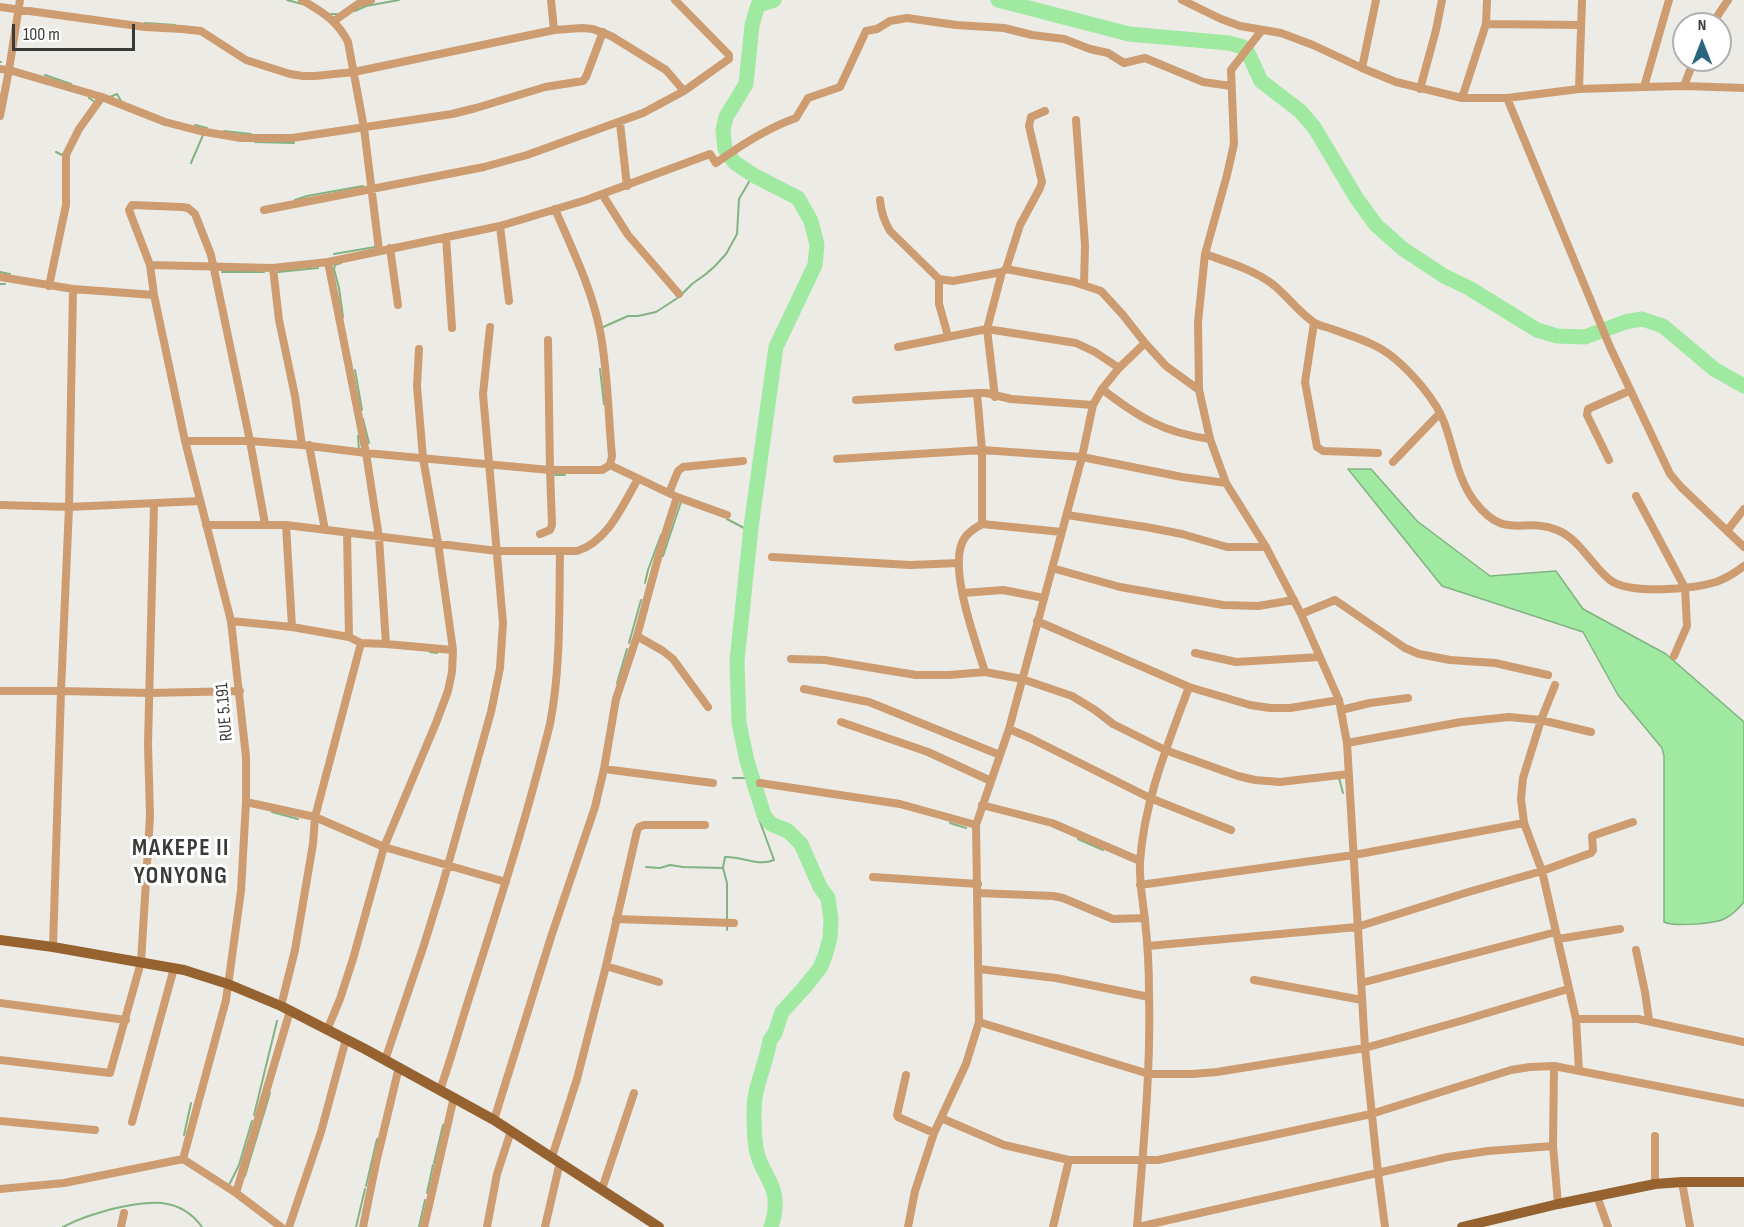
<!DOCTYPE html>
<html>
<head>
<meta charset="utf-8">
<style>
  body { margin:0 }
  #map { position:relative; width:1744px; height:1227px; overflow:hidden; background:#ecebe5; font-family:"Sofia Sans Condensed",sans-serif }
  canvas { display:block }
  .north { position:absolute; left:1672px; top:12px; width:60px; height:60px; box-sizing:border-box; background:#fff; border:2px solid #b0b0af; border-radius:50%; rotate:0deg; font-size:16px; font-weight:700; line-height:24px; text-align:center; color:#3a3a38 }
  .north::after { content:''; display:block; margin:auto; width:21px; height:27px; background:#2a667e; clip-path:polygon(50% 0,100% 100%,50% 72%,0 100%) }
  .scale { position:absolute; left:12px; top:24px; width:123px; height:27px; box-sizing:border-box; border:3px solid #3a3a38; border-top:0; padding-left:8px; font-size:18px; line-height:21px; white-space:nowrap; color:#3a3a38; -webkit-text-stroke:4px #fff; paint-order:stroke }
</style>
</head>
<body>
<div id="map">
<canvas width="1744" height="1227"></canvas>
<div class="north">N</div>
<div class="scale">100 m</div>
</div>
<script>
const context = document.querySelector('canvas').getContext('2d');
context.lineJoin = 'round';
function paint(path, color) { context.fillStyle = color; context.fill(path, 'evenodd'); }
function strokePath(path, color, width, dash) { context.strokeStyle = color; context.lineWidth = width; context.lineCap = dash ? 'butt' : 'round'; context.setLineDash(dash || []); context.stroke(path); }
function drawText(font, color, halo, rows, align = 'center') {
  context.font = font + ' "Sofia Sans Condensed",sans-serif'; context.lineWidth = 6; context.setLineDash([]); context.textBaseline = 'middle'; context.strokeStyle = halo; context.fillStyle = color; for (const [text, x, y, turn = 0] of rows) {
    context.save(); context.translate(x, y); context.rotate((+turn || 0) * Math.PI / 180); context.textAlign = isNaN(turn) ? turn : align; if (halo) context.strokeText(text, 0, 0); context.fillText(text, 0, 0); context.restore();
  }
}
const water = new Path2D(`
  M1348 469H1371L1417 521 1490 576 1556 571 1583 609 1666 654 1744 722V902C1739 908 1733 914 1726 918 1716 924 1674 927 1664 922V756L1662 748 1618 695 1583 632 1442 586Z`);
const stream = new Path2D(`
  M287 0 302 4
  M355 11 366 6 399 0
  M331 14H337
  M145 23 175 25
  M0 62H1
  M45 75 71 84
  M110 97 117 94 121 101
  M89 98 95 102
  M195 125 207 128
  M224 131 251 134
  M255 142 294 143
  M56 152 62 155 64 154
  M191 163 203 135
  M295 200 307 196 363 186
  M334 254 375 247
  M341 263 335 265 334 269 339 288 343 317
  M0 272 10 274
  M222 272H264
  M278 272 318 268
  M0 284H5
  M601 328 628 316H638L656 312 679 297 692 284 706 274 715 266 726 254 737 234 739 199 753 175
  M600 369 604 404
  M355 370 362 410
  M363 419 369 443
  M358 436 359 450
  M555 475H565
  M727 519 744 528 751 527
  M663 556 681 502
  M645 583 648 570 661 535
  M629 643 641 600
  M430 652 437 653
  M617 683 627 649
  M733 778H747L752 776
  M1339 778 1343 793
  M272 812 298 819
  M950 823 966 828
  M1078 839 1103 850
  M646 867 660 868 670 865 683 867 723 868
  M727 930V883L723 868 725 857C742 856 758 867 774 860L759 819 761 809
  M254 1115 277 1021
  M184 1135 191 1103
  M434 1163 443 1125
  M245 1176 270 1093
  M229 1185 239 1165 252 1121
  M366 1186 377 1139
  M427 1193 433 1165
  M63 1227C80 1218 94 1214 112 1209 146 1201 179 1195 202 1227
  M356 1227 365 1189
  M419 1227 425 1200`);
const river = new Path2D(`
  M998 0 1129 34 1229 43 1243 47 1248 53 1261 81 1300 111 1314 127 1357 199 1376 225 1403 249 1444 276 1469 288 1537 330 1557 336 1585 337 1625 322 1642 319 1663 326 1714 369 1744 386
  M771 1227C786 1182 757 1177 755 1140 754 1126 753 1112 755 1098 758 1078 767 1060 770 1040L775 1033 782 1012 804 988 820 968 825 956 830 938 831 920 828 898 820 887 801 844 788 831 771 824 764 815 747 761 739 723 737 661 751 527 776 347 815 265 817 245 811 221 798 198 753 175 734 162 725 149 723 130 726 117 746 84 752 25 758 5 774 0`);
const minor = new Path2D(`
  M302 0C322 12 337 20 348 42L364 128 379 250
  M551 0 554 30
  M1182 0 1221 19 1240 26 1281 33 1313 45 1362 68 1396 82 1462 98H1507L1579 89 1644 87 1684 86 1744 88
  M0 7 145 27 182 29 201 31 246 60 290 74 303 76H315L354 72 554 30 582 28 593 29 611 36 666 70 684 91
  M334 21 358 4 371 0
  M1486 24 1581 25
  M1712 24 1728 0
  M1262 30 1231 70 1234 144 1227 175 1205 254 1198 322 1199 390 1210 439 1226 483 1266 547 1301 614 1339 700 1347 743 1365 1048 1378 1173 1385 1227
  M1362 68 1376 0
  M0 69 9 70 102 97 165 122 200 131 241 138H292L452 114 476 108 545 87 583 81 586 77 603 32
  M1684 86 1694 60
  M1644 87 1669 0
  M1420 89 1436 30 1442 0
  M1579 89 1582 0
  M1462 98 1486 24 1487 0
  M1507 98 1610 347 1670 474 1681 487 1744 547
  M0 116 9 70 20 0
  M1076 120 1085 245 1084 285
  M620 123 627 186
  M602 194 628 235 679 294
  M880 200C881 212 884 221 890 231L939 279 953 281 1002 272 1006 269 1074 282 1101 291 1123 315 1145 343 1166 366 1199 390
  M264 210 484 167 527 155 643 113 684 91 729 59V55L675 0
  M500 226 509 301
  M446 237 452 328
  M390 248 398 305
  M1205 254C1227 262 1252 269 1271 283 1285 293 1301 315 1315 323 1320 326 1327 327 1332 329 1353 337 1377 343 1394 358 1411 372 1436 400 1444 422 1454 448 1457 479 1475 502 1506 542 1523 516 1557 530 1580 539 1591 565 1610 580 1630 595 1693 589 1716 582 1727 578 1735 573 1744 566
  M150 265 273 268 328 262 500 226 586 200 710 154 716 163C741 145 767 128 796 118L808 98 840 87 866 31 877 29 890 21 907 18 956 25 1004 28 1032 35 1064 39 1090 49 1108 53 1124 63 1145 58 1203 82 1231 86
  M273 268 279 320 295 396 302 445
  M1006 269 1020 225 1040 188 1042 182 1029 126 1031 117 1045 111
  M0 277 73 289 154 295
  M939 279V304L948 336
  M49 286 66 205V155L79 129 102 97
  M1314 323 1305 382 1317 447 1323 451 1378 453
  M898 347 987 329 1076 343 1095 352 1119 368
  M1102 389C1138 417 1164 433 1210 439
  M977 393 982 450V524C975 528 968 532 964 539 947 566 976 642 985 672
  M995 397 987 329 1002 272
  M856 400 977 393H986L1011 399 1093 405
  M185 441H250L302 445 366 453 550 470 548 340
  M309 445 325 530
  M837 459 982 450 1082 457 1182 477 1226 483
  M1609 460 1587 415 1588 409 1629 391
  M1393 462 1440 413
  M610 465 677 497 727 515
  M669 493 678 471 683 467 743 461
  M1636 496 1685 588 1687 626 1674 656
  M0 505 69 507 200 501
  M1067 515 1146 527 1182 534 1227 547H1266
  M982 524 1062 532
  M206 525H286L497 551H577C608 542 623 504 638 479
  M286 525 292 627
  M1727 531 1744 509
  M347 533 349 637
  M540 534 550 530 552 525 550 470H602L610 465 612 456C608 414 608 371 600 331 592 289 572 249 555 209
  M772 557 910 565 959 563
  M1052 568 1120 587 1223 605 1258 606 1294 600
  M963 593 1003 590 1044 598
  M1301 614 1335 600 1405 648 1419 654 1450 660 1495 663 1548 675
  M231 621 292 627 349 637 361 643 386 644 379 537 366 453 328 262
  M1037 621 1189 687 1250 705 1270 708H1290L1339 700
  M637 636 663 651 673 659 708 707
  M386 644 453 650
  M1195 653 1236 662 1319 657
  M791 659 825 660 916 675H949L985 672 1022 679 1072 696 1095 710 1113 724 1165 750 1238 776 1255 780 1280 782 1349 774
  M1555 685 1541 720 1523 778 1521 799 1524 823 1542 871 1576 1019 1579 1071
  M804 689 869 702 1000 755
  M0 691H61L149 693 240 691
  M1341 710 1370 703 1408 698
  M841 722 928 752 991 781
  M1009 729 1030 738 1150 798 1231 830
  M1347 743 1461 722 1509 717 1541 720 1591 732
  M604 769 713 783
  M760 783 900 804 976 825
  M246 802 315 817 384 847 506 882
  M982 805 1052 823 1140 861
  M873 877 978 884
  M1140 885 1354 855 1524 823
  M978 893 1053 896 1063 898 1113 919 1145 918
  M616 919 734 923
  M1558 939 1620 929
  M1148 946 1357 927 1465 893 1542 871 1591 853 1593 850 1592 836 1633 822
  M53 947 61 691 69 507 73 289
  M1636 950 1645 992 1649 1020
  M606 966 659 982
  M979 969 1056 978 1149 997
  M1254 980 1362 1000
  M1361 983 1556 932
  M0 1003 126 1020
  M281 1006 295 950 313 844 315 817 361 643
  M1576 1019H1638L1744 1042
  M979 1022 1149 1074H1192L1217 1072 1365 1048 1464 1020 1568 989
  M327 1030 340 999 353 959 384 847 436 723 448 691 452 672 453 650 438 543 423 458 417 386 419 349
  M0 1060 110 1073 141 962 150 816 148 744 154 504
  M385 1060 423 948 441 890 491 712 500 668 503 623 483 394 490 327
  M1554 1066 1553 1146 1558 1204
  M906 1075 897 1115 898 1117 934 1133
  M440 1090C452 1056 461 1022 472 989 500 901 528 813 550 724 561 667 559 609 560 551
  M941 1118 1004 1145 1069 1160H1158L1371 1114 1511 1070 1530 1067 1554 1066 1744 1103
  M494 1120 551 937 595 807 604 769 616 699 637 636 661 547 677 497
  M0 1121 95 1130
  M132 1122 174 968
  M1655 1136V1184
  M552 1157 577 1079 606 966 637 831 639 827 644 825H705
  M183 1159 226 1000 241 891 246 802V757L231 621 185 441 154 295 150 265 129 210 132 205 182 207 188 208 195 214 211 255 250 441 265 524
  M1682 1182 1690 1227
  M0 1189 64 1183 183 1159 236 1193 281 1227
  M602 1189 634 1093
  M236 1193 290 1011
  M1597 1196 1608 1227
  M121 1227 124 1213
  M289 1227 321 1132 346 1039
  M363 1227 376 1163 399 1067
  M424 1227 454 1097
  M487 1227 497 1174 511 1131
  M545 1227 560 1162
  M908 1227 915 1191 934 1133 966 1064 979 1022 976 825 1009 729 1082 457 1093 405 1102 389 1119 368 1145 343
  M1053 1227 1069 1160
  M1137 1227C1143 1150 1151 1072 1149 994 1149 970 1148 946 1145 921 1143 901 1139 882 1140 862 1144 801 1168 744 1189 687
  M1138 1227 1448 1157 1488 1151 1553 1146`);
const major = new Path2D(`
  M0 940 53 947 184 970 228 984 281 1006 365 1049 494 1120 659 1227
  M1462 1227 1558 1204 1655 1184 1682 1182H1744`);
const streetNames = [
  ["RUE 5.191",225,712,-95]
];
const districtNames = [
  ["MAKEPE II",181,849],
  ["YONYONG",181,877]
];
paint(water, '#9fe9a1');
strokePath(water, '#81b482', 1.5);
strokePath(stream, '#81b482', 2);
strokePath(river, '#9fe9a1', 15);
strokePath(minor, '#cd9c70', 8);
strokePath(major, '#966230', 10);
drawText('18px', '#3a3a38', '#fff', streetNames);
context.letterSpacing = '1.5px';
drawText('bold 24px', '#3a3a38', '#fff', districtNames);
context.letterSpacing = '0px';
</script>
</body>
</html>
